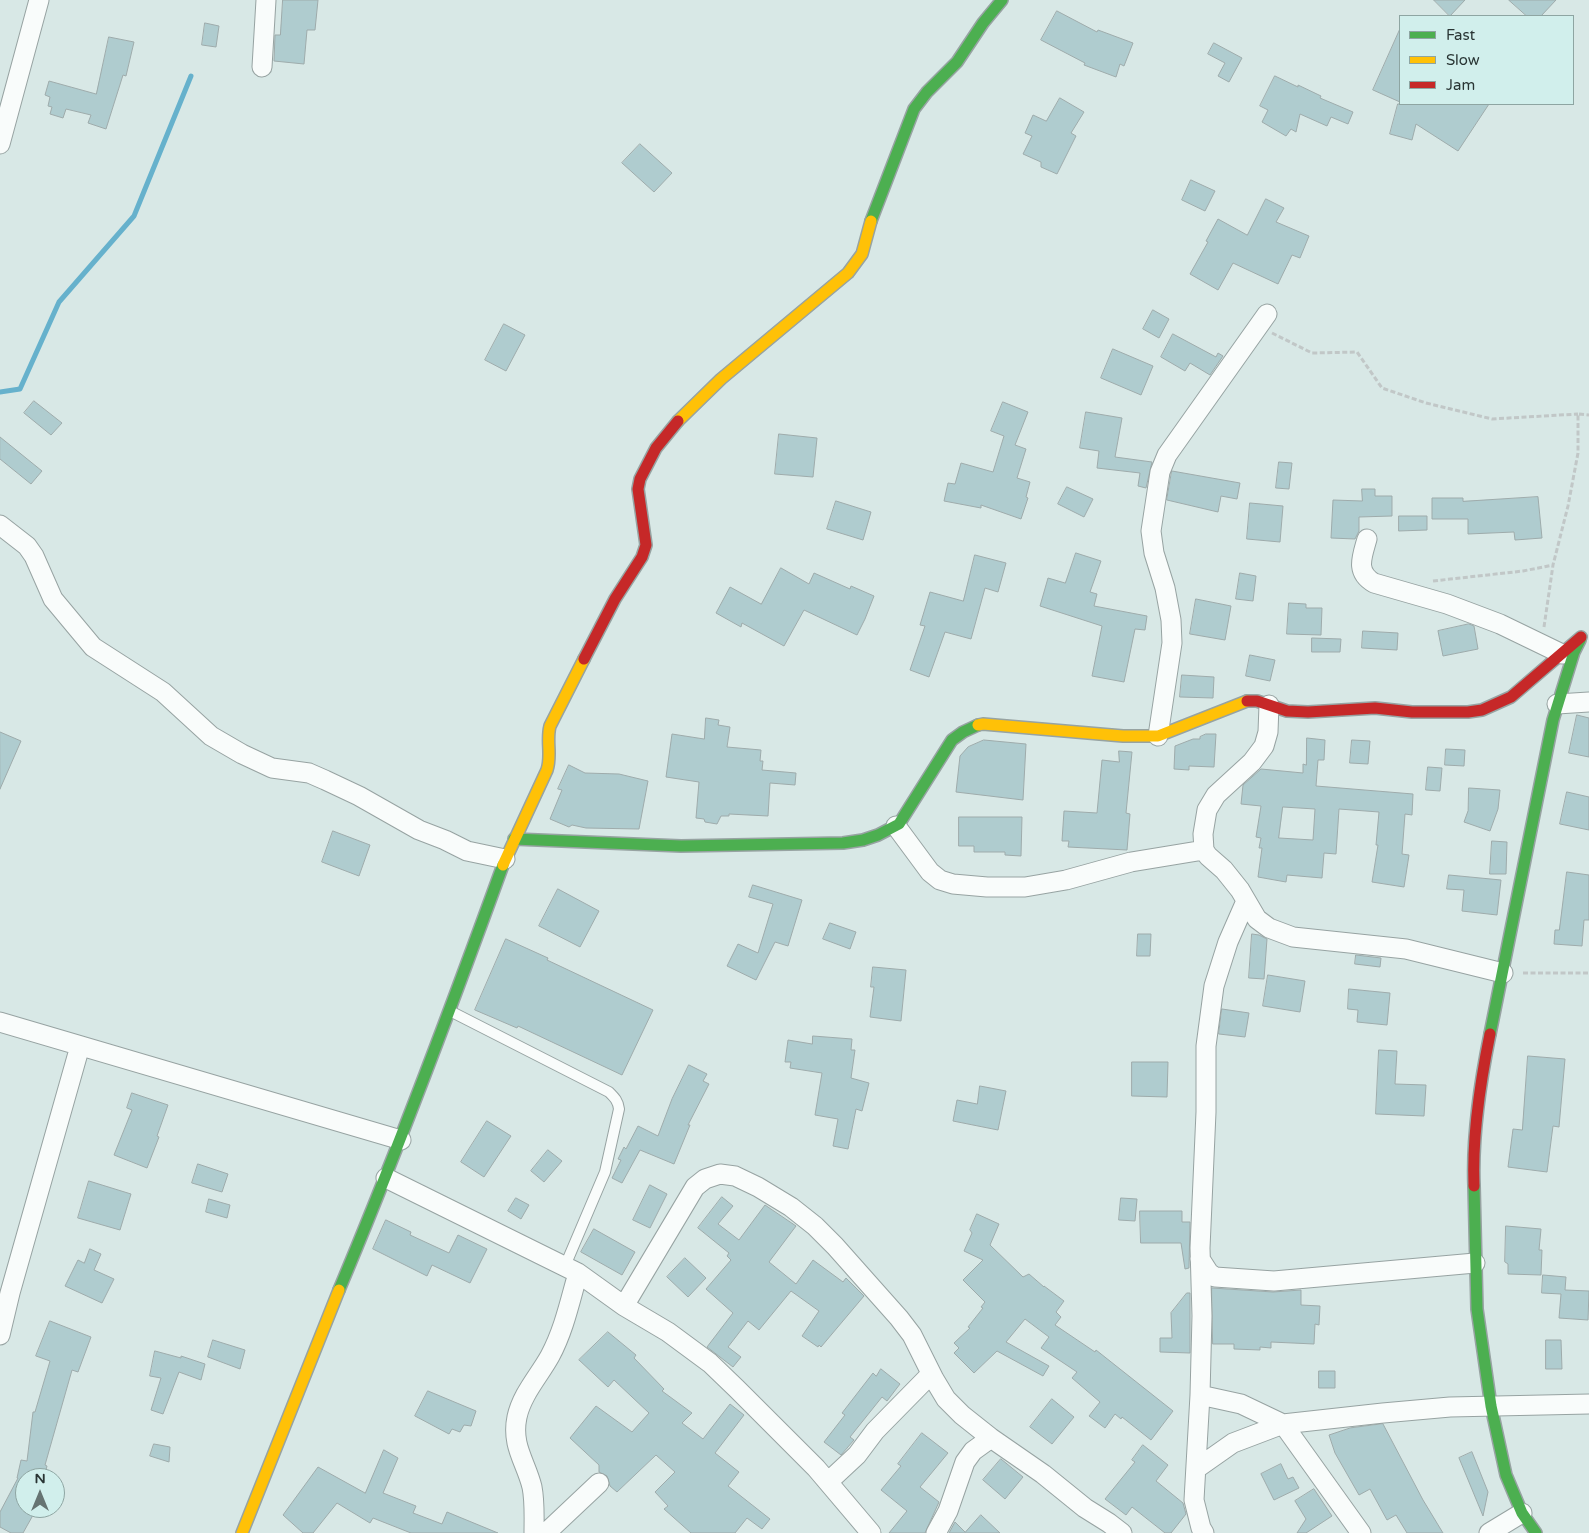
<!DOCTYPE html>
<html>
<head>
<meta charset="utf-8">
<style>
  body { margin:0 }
  #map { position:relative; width:1589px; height:1533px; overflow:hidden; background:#d8e8e6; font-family:"Varela Round",sans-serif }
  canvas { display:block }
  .legend { position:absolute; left:1399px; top:15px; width:175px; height:90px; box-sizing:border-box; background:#d1efec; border:1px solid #8ea5a2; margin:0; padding:6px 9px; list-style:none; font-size:15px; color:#293534 }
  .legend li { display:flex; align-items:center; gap:10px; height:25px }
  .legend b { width:25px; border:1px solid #8ea5a2 }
  .north { position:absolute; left:15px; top:1468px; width:50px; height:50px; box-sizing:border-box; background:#d1efec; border:1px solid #8ea5a2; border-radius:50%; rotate:0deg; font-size:14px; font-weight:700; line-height:20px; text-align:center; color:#293534 }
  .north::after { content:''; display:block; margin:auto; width:18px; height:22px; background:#667472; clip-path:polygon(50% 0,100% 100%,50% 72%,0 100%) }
</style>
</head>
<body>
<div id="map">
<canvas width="1589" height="1533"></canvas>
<ul class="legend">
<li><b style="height:6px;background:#4caf50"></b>Fast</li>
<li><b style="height:6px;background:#ffc107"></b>Slow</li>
<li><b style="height:6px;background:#c62828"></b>Jam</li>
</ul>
<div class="north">N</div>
</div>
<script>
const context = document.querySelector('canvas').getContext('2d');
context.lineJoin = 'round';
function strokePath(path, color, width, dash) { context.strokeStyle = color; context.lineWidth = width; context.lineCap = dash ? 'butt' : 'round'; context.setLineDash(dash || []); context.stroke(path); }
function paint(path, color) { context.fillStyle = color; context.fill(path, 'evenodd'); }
const stream = new Path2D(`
  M0 392 20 389 59 302 134 216 191 76`);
const building = new Path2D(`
  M283 0H318L315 30H307L304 64 274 61 275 35H280Z
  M1434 0H1465L1450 16Z
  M1509 0H1556L1541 16H1527Z
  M1057 11 1097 32 1098 30 1133 43 1124 66 1120 64 1116 77 1084 65 1085 63 1041 40Z
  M205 23 219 26 216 47 202 45Z
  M1400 29V102L1373 90Z
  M109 37 134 42 126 76 123 75 106 129 88 123 91 115 66 109 63 118 50 114 52 107 48 106 50 97 45 95 49 81 96 94Z
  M1214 43 1242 58 1229 82 1218 76 1225 63 1208 54Z
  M1275 76 1298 87V85L1321 96 1320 98 1353 112 1348 124 1331 117 1327 126 1300 114 1296 132 1291 129 1286 136 1262 122 1268 110 1260 106Z
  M1060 98 1084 112 1071 133 1076 136 1057 174 1041 167V162L1023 154 1032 136 1025 133 1033 115 1046 121Z
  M1398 104H1489L1458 151 1416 124 1412 140 1390 134Z
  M640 144 672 173 654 192 622 163Z
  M1191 180 1215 191 1205 211 1182 200Z
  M1266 199 1284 208 1276 222 1309 236 1300 258 1292 255 1278 284 1233 263 1218 290 1190 274 1208 242 1206 241 1218 219 1247 235Z
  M1153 310 1169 319 1159 338 1143 329Z
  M504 324 525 335 506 371 485 360Z
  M1173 334 1216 357 1218 353 1223 356 1210 375 1190 363 1185 371 1161 357Z
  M1113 349 1153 366 1141 395 1101 378Z
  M34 401 62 423 51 435 24 413Z
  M1003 402 1028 412 1015 445 1026 449 1017 478 1030 482 1026 497 1028 498 1021 519 981 505V508L944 501 948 483 955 484 961 463 993 472 1004 436 991 431Z
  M1086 412 1122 418 1115 457 1152 462 1146 488 1138 486 1140 473 1097 468 1099 451 1080 448Z
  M779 434 817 438 813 477 775 474Z
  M0 437 42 471 31 484 0 459Z
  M1279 462 1292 463 1289 489 1276 488Z
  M1172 471 1240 483 1237 499 1221 496 1218 512 1167 500Z
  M1067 487 1093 499 1084 517 1058 504Z
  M1362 489H1375V496H1392V516L1359 517V531L1355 539 1331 538 1333 500 1362 501Z
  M1538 497 1542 538 1515 540 1514 532 1468 534V519H1432V498H1463V501Z
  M836 501 871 512 863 540 827 529Z
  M1250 503 1283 506 1280 542 1247 539Z
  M1399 516H1427V530L1399 531Z
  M1076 553 1101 561 1090 592 1097 594 1094 606 1147 616 1145 630 1135 629 1124 682 1092 676 1102 626 1040 606 1048 578 1065 583Z
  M975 555 1006 563 998 592 985 588 971 639 945 632 929 677 910 670 925 626 920 625 930 592 963 601Z
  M781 568 809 584 814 573 850 589 851 586 874 596 865 619 857 635 804 610 784 646 742 623 741 627 716 613 730 587 761 604Z
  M1240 573 1256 576 1253 601 1236 599Z
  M1196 599 1231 606 1225 640 1190 634Z
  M1289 603 1306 604V608H1322L1321 635 1287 634Z
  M1469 624 1474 626 1478 649 1443 656 1438 631Z
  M1363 631 1398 633 1397 650 1362 648Z
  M1312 638 1341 639 1340 652H1312Z
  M1250 655 1275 660 1270 681 1246 676Z
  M1182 675 1214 677 1213 698 1180 697Z
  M1577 715 1589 718V757L1569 753Z
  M706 718 719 720 718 725 730 727 727 747 761 750 760 761H763L762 770 796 773 795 785 770 783 768 816 729 814V816H721L717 824 705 822 704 819 696 818 699 782 666 777 672 734 704 739Z
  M0 732 21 741 0 789Z
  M1206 734H1216L1214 767 1189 766V770L1174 769 1175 746 1193 739H1200V737Z
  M1307 738 1325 740 1324 760H1318L1316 786 1413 794 1412 815 1405 814 1402 854 1409 855 1404 887 1372 882 1378 845H1376L1379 812 1339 809 1336 854 1324 853 1322 878 1287 875 1286 882 1258 877 1262 848H1259L1261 838 1256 837 1261 806 1241 804 1243 785 1261 769 1303 773V764L1306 765ZM1283 807 1315 809 1313 840 1279 838Z
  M984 740 1026 744 1023 800 956 792 960 756 968 747Z
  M1352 740 1370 741 1368 764 1350 763Z
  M1446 749 1465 750 1464 766 1445 765Z
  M1119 751 1132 752 1126 813 1130 814 1127 850 1068 847 1069 841H1062L1064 811 1097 813 1102 760 1119 762Z
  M569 765 585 773 619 774 648 781 639 829 586 828 572 825 569 827 550 819 562 790 558 789Z
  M1428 767 1442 768 1440 791 1426 790Z
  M1469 788 1500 790 1498 809 1490 831 1464 822 1468 811Z
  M1567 792 1589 797V830L1560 824Z
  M959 817H1022L1021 856 1005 855V852H974V846H959Z
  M333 831 370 845 359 876 322 862Z
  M1492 841 1507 842 1506 874H1490Z
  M1567 872 1589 875V920H1584L1582 946 1554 944 1555 930H1559Z
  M1449 875 1501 880 1497 915 1462 911 1464 890 1447 889Z
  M753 885 802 900 788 946 775 942 756 980 727 966 738 944 758 953 773 904 749 897Z
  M558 889 599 911 580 947 539 926Z
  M830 923 856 932 850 949 823 939Z
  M1138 934H1151L1150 956H1137Z
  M1252 934 1259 935 1267 939 1264 979 1249 978Z
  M506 939 548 958 547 960 653 1010 622 1075 518 1026 517 1028 475 1010Z
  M1356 955 1381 958 1380 967 1355 964Z
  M873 967 906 970 901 1021 870 1017 874 987H871Z
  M1268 975 1305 981 1300 1012 1263 1006Z
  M1349 989 1390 993 1387 1025 1357 1022 1358 1010 1348 1009Z
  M1222 1009 1249 1013 1245 1037 1219 1034Z
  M813 1036 852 1039 851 1050H855L851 1078 869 1083 862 1111 856 1109 848 1149 833 1146 838 1119 815 1115 822 1073 790 1068 791 1062H785L788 1040 812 1044Z
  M1379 1050 1397 1051 1395 1084 1426 1085 1424 1116 1376 1114Z
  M1528 1056 1565 1059 1559 1127 1553 1126 1547 1172 1508 1167 1513 1129 1522 1130Z
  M1132 1062H1168L1167 1097 1132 1096Z
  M689 1065 707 1074 703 1081 709 1084 688 1125H690L674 1164 640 1150 622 1183 612 1178 621 1160 618 1159 624 1147 626 1149 638 1126 658 1136 672 1099Z
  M980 1086 1006 1091 998 1130 953 1121 957 1100 977 1104Z
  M132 1093 168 1105 157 1136 159 1137 147 1168 114 1155 132 1110 127 1108Z
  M487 1121 511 1136 484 1177 461 1162Z
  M548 1150 562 1161 544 1182 531 1171Z
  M198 1164 228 1174 222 1192 192 1183Z
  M89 1181 131 1194 120 1230 78 1218Z
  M650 1185 667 1194 650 1228 633 1220Z
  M722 1197 733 1206 718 1224 739 1240 765 1205 796 1226 769 1262 796 1284 813 1260 843 1282 846 1278 864 1296 821 1347 819 1345 818 1347 802 1336 819 1311 791 1291 759 1330 748 1321 728 1347 741 1357 733 1367 707 1347 733 1313 706 1289 731 1260 727 1256 729 1253 698 1228Z
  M516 1198 529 1205 521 1219 508 1211Z
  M1121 1198 1137 1199 1135 1221 1119 1220Z
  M209 1199 230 1205 227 1218 206 1212Z
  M1140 1211H1182V1222H1190L1189 1268 1185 1269 1181 1243H1141Z
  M977 1214 999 1224 990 1245 1023 1277 1029 1274 1044 1287V1286L1064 1301 1056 1312 1061 1317 1055 1325 1095 1352 1096 1350 1173 1411 1151 1440 1122 1417 1121 1419 1115 1414 1105 1428 1089 1416 1100 1402 1072 1378 1077 1372 1041 1348 1049 1337 1025 1319 1006 1342 1049 1366 1043 1376 997 1351 974 1373 954 1353 959 1348 954 1343 970 1328 968 1327 983 1308 981 1307 985 1302 963 1280 983 1260 964 1251 972 1233 970 1230Z
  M386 1220 411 1232 410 1235 449 1253 458 1235 487 1249 470 1283 432 1265 427 1276 373 1249Z
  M1506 1226 1541 1229 1539 1250H1542L1541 1275 1508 1274V1264L1505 1262Z
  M594 1229 635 1252 622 1275 581 1252Z
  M90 1249 101 1254 94 1270 114 1279 102 1303 65 1286 78 1260 84 1263Z
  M685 1258 706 1278 688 1297 667 1277Z
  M1543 1275 1566 1277 1565 1290 1589 1291 1588 1320 1559 1318 1561 1294 1542 1293Z
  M1212 1288 1273 1292 1301 1290V1305L1320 1306 1319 1325 1315 1324 1314 1344 1271 1342V1348L1260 1347V1350L1234 1349V1344H1213Z
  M1187 1293H1190V1353L1160 1352V1338H1172L1171 1313Z
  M50 1321 91 1337 78 1372 72 1370 45 1465 47 1466 44 1478H25V1508H37L23 1533H11L0 1527V1512L18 1478H17L21 1460 27 1461 33 1412H35L50 1361 36 1356Z
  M608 1332 636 1355 634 1358 664 1389 662 1391 692 1413 682 1423 703 1439 730 1404 744 1415 715 1453 739 1472 728 1486 770 1519 762 1529 747 1518 735 1533H691L664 1509 668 1506 655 1492 675 1472 656 1455 617 1492 610 1486 607 1476 599 1472V1465L570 1438 596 1406 632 1432 649 1413 614 1380 608 1387 579 1360Z
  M213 1340 245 1350 240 1369 208 1357Z
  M1546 1340H1561L1562 1369H1546Z
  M155 1351 181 1358V1356L205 1364 201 1380 179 1372 163 1414 151 1410 161 1378 150 1376Z
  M881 1369 900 1384 887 1401 882 1397 850 1437 854 1440 841 1455 824 1442 845 1415 842 1413 873 1373 876 1376Z
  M1319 1371H1335V1388H1319Z
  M428 1391 476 1411 471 1426 464 1425 460 1432 452 1429 449 1434 415 1416Z
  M1052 1399 1074 1417 1052 1444 1030 1427Z
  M1383 1424 1423 1500 1443 1533H1407L1396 1515 1387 1520 1370 1489 1359 1495 1335 1453 1329 1435 1350 1428Z
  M922 1433 948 1453 920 1487 939 1502 925 1533H889L907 1511 881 1490 901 1466 898 1464Z
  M154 1444 170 1447 169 1462 150 1456Z
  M1143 1445 1168 1465 1156 1481 1183 1503 1186 1514 1171 1533H1165L1132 1507 1126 1515 1105 1499 1135 1462 1132 1460Z
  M384 1450 398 1458 383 1493 416 1506 413 1513 442 1524 447 1512 498 1533H411L373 1518 370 1523 337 1503 313 1533H303L283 1515 318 1467 365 1493Z
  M1472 1452 1488 1492 1483 1516 1459 1458Z
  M1001 1459 1023 1477 1005 1499 983 1480Z
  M1281 1464 1288 1479 1293 1477 1299 1488 1274 1500 1261 1474Z
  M1314 1489 1332 1516 1306 1533H1297L1306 1519 1295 1501Z
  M981 1515 1000 1533H949L955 1522 965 1532Z`);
const path = new Path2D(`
  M1272 333 1312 353 1357 352 1382 388 1426 403 1492 419 1578 414
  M1433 581 1523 571 1553 565
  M1544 627 1553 565 1568 506 1578 453V414L1589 415
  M1523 973H1589`);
const lane = new Path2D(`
  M450 1011 609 1092C615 1098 618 1101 619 1109L605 1172 565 1266`);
const street = new Path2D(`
  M262 67 266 0
  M0 144 39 0
  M0 525 27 546 34 556 53 599 93 647 163 692 211 736 242 754 272 768 309 773 325 780 359 796 419 830 445 840 467 851 505 859
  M1367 539C1362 557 1355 572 1374 583L1447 604 1500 624 1562 654
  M1557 704 1589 702
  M1269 705 1268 732 1264 746 1252 762 1216 795 1207 810 1203 834 1204 850 1208 856 1224 870 1240 890 1257 919 1269 928 1293 937 1406 949 1503 973
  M1158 736 1172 643 1171 620 1165 588 1154 553 1151 531 1160 472 1167 455 1267 314
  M896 826 930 872 940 880 953 884 987 887H1025L1066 880 1131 862 1204 850
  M0 1022 401 1140
  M386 1178 578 1273 624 1306 668 1332 710 1363 737 1389 816 1468 871 1533
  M1200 1259 1209 1273 1215 1277 1274 1281 1475 1263
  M624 1306 695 1187 705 1179 720 1174 735 1176 758 1187 791 1207 815 1226 835 1246 899 1318 912 1335 934 1379 946 1399 962 1415 991 1438 1043 1474 1085 1508 1109 1523 1122 1533
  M0 1335 10 1293 80 1046
  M1200 1395 1241 1404 1283 1424 1361 1533
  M1196 1469 1233 1443 1283 1424 1383 1413 1450 1407 1589 1404
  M828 1482 857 1455 875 1431 931 1374
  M534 1533C534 1518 535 1502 532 1487 526 1462 511 1446 517 1417 522 1394 539 1376 550 1356 564 1330 570 1301 578 1273
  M546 1533 599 1483
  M936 1533 948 1511 965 1462 973 1451 991 1438
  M1204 1533 1201 1528 1194 1500 1200 1395 1202 1316 1200 1248 1206 1112V1046L1214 986 1228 942 1246 901
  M1489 1533 1522 1513`);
const fast = new Path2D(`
  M871 221 914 109 927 92 957 62 983 23 1002 0
  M514 839 681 846 843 843 863 840 878 835 899 824 952 740 963 732 978 725
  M1490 1034 1553 720 1574 652 1580 640
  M1474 1186 1477 1309 1491 1406 1506 1475 1522 1513 1536 1533
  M339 1290C398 1150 451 1008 503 865`);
const slow = new Path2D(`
  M678 421 721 379 848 273 862 254 871 221
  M978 725 983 724 1123 736H1158L1247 701
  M503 865 547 770C552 755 546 741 550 726L584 659
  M242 1533 339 1290`);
const jam = new Path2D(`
  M584 659 615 599 642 557 646 545 638 489 640 479 656 448 678 421
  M1247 701H1257L1287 711 1308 712 1375 708 1412 712H1468L1482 710 1511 697 1581 637
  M1474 1186C1472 1137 1480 1083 1490 1034`);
strokePath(stream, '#66b1cc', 5);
paint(building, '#afcccf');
strokePath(building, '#9eabab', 1);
strokePath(lane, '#97a3a2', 12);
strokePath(street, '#97a3a2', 21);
strokePath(fast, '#97a3a2', 14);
strokePath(slow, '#97a3a2', 14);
strokePath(jam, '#97a3a2', 14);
strokePath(path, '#c1c7c7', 3, [5, 2.5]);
strokePath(lane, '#f9fcfb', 10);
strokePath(street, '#f9fcfb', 19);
strokePath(fast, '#4caf50', 11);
strokePath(slow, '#ffc107', 11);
strokePath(jam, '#c62828', 11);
</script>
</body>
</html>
